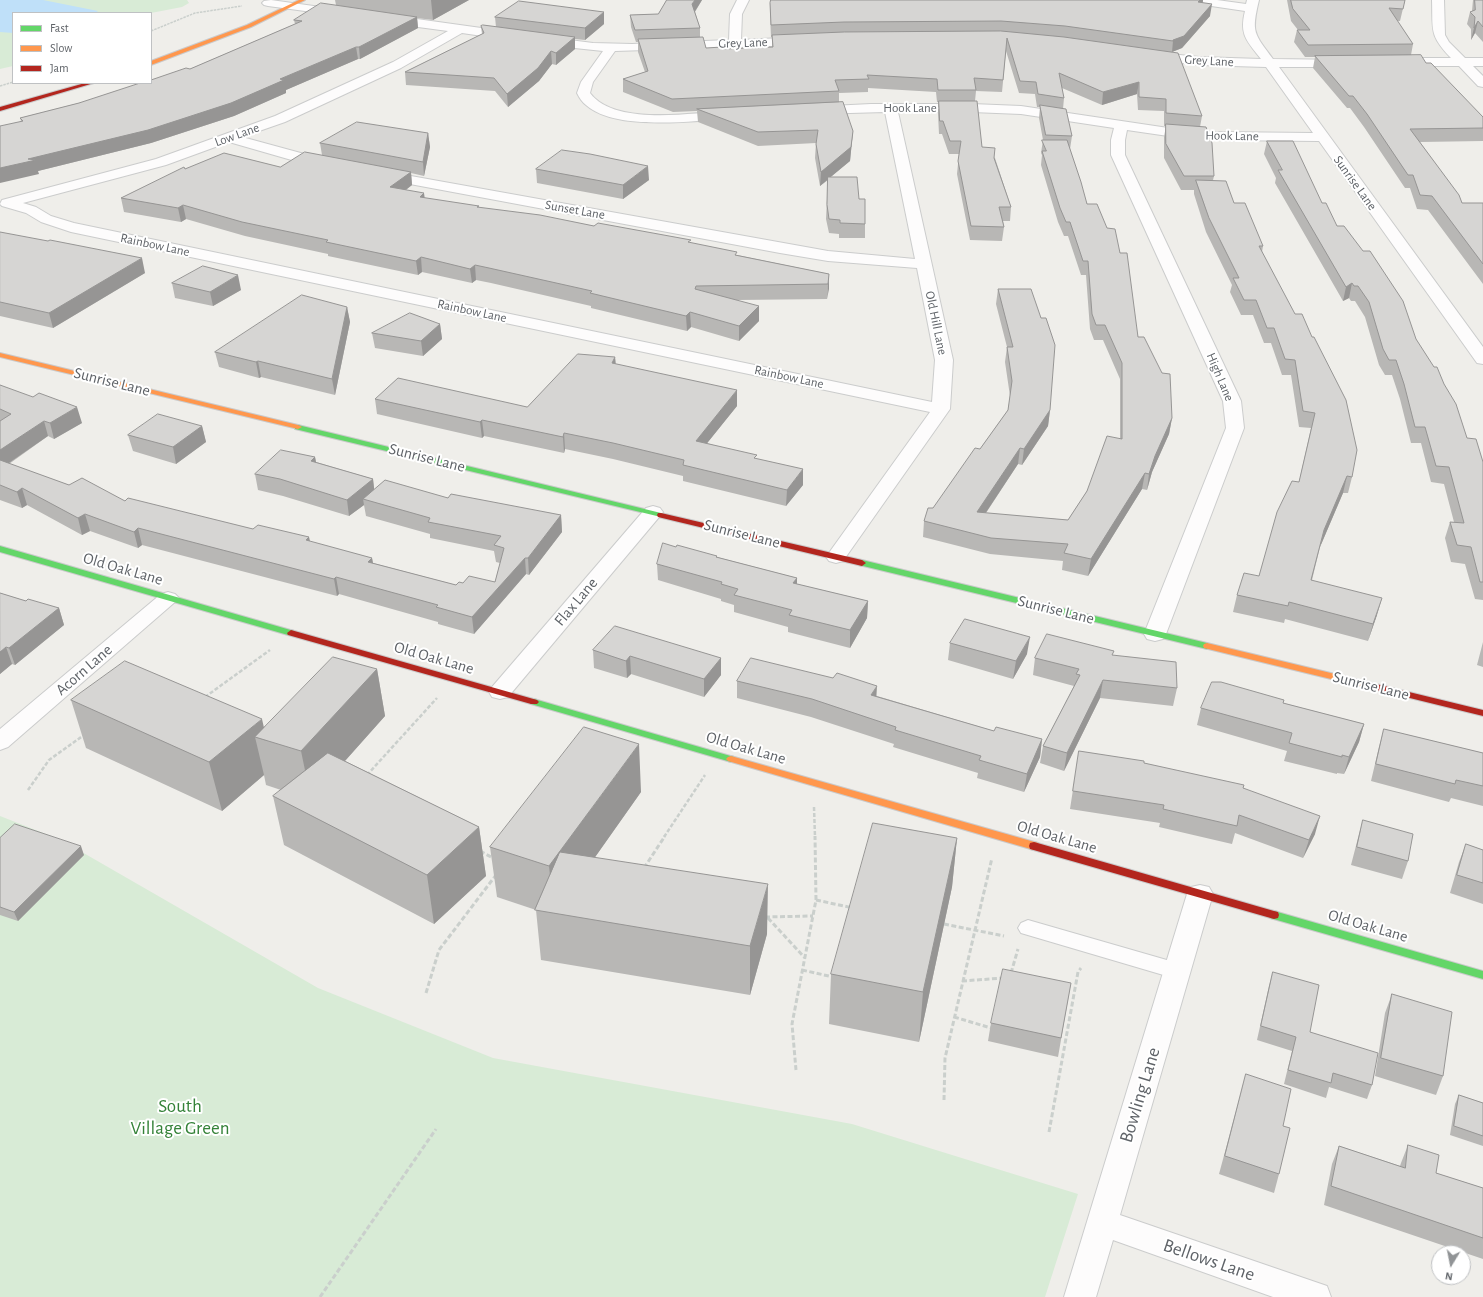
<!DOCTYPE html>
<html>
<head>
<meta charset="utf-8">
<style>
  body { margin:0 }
  #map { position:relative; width:1483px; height:1297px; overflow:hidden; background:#efeeea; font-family:"Alegreya Sans",sans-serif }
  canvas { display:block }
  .legend { position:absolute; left:12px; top:12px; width:140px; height:72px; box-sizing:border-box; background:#fff; border:1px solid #bfc1c3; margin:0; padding:5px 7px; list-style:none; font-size:12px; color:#5f6368 }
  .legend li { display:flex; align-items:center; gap:8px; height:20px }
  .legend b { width:20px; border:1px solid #bfc1c3 }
  .north { position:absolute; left:1431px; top:1245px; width:40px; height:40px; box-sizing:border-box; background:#fff; border:1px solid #bfc1c3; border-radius:50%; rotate:190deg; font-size:11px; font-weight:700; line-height:16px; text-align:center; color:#5f6368 }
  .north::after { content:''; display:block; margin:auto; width:14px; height:18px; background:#919496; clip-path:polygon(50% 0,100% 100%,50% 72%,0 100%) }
</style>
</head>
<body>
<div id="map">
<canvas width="1483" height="1297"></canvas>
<ul class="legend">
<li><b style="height:5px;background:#63d668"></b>Fast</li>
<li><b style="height:5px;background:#ff974d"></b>Slow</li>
<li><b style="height:5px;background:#b3261e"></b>Jam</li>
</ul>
<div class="north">N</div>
</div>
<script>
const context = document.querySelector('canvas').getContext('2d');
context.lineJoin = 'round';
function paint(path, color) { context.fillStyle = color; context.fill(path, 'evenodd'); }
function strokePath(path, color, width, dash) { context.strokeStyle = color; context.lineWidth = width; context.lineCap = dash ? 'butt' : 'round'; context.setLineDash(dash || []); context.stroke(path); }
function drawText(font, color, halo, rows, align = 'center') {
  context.font = font + ' "Alegreya Sans",sans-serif'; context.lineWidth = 4; context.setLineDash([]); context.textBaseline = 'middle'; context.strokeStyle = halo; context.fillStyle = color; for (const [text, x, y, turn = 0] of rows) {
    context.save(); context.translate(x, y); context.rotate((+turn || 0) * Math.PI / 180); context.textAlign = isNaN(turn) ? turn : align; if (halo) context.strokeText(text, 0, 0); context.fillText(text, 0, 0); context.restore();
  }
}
const green = new Path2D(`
  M0 0H187L189 3 182 7 151 13H13V66L0 69Z
  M0 816 61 840 318 988 493 1058 852 1124 1078 1194 1045 1297H0Z`);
const water = new Path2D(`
  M0 0H43L98 11 95 13H13V33L0 32Z`);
const pathFar2 = new Path2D(`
  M151 31 195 13 242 6
  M0 86 13 82`);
const pathFar1 = new Path2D(`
  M205 697 270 650
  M367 775 437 698
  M28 790 49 760 84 735
  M814 807 815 837
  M664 837 705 775`);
const path = new Path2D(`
  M480 851 493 858
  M644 868 665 836
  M816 900 853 908
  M765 917 813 916
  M768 918 805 958
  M944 924 1004 936
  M802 970 833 977
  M1011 973 1018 949
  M962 981 1004 978
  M426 993 439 950 496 875
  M954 1017 991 1028
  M796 1070 792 1024 816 900 815 836
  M944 1100 945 1058 992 858
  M1049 1132 1078 972 1081 968
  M320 1297 436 1129`);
const lane = new Path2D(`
  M1028 920 1184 965 1188 971 1184 977 1177 979 1021 933 1018 928 1021 923Z`);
const street = new Path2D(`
  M271 0 342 10 346 11 348 13 346 15 342 16 268 6 264 5 262 3 264 1Z
  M737 0H749L742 14 741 40 801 37 805 38 807 41 805 44 801 45 615 51 593 82 590 93C615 126 690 113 727 111L732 112 734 115 732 118 727 119C691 121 615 131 586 105 582 102 579 97 577 93L581 82 603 51 546 45 542 44 540 41 542 38 546 37 593 43 632 44 729 40 730 14Z
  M1185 0H1217L1246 4 1247 0H1259C1251 33 1254 33 1273 59L1348 60 1350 63 1348 66 1344 67H1279L1483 347V364L1477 363 1319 141 1216 140 1175 137 1127 130 1125 140V155L1241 401 1244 428 1166 634 1163 639 1155 641 1147 639 1144 634 1226 428 1223 401 1111 155V140L1114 128 1021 114 972 112H898L953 360 950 409 843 561 836 563 829 561 826 557 930 412 71 232 41 222 26 213 2 206 0 204 2 200 156 159 275 116 393 62 448 31 388 23 384 21 382 19 384 17 388 15 510 32 514 33 516 36 514 39 510 40 462 33 401 68 285 122 242 137 330 161 332 164 330 167 325 168 302 163 229 142 166 165 23 203 36 207 51 216 74 223 932 402 935 360 917 268 828 261 780 253 383 179 378 178 376 175 378 172 383 171 828 251 915 259 885 112 815 114 810 113 808 110 810 107 871 104H972L1021 106 1175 129 1216 132 1313 133 1266 67 1199 65 1147 59 1145 56 1147 53 1151 52 1199 57 1261 59C1247 41 1239 35 1245 11L1191 3 1187 2Z
  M1432 0H1444L1445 35 1449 42 1465 58H1483V66H1473L1483 76V87L1478 86 1459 66H1396L1392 65 1390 62 1392 59 1396 58H1451C1429 35 1433 31 1432 0Z
  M653 506 660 508 663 512 660 516 508 697 500 699 492 697 489 692 492 687 646 508Z
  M168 592 175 594 179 598 175 602 8 747 0 750V729L161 594Z
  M1200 885 1209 887 1213 894 1120 1215 1327 1286 1331 1297H1273L1113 1240 1096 1297H1064L1187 894 1191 887Z`);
const fast = new Path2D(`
  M295 425H298L661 513 665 515 661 517 295 429Z
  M0 546 294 631 295 633 294 635H288L0 552Z
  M862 560 1207 643 1211 646 1207 649 859 565 858 563 859 561Z
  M534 699 734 757 736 759 731 762 531 704 529 702 531 700Z
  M1274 911 1483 971V979L1270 918 1269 915 1270 912Z`);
const slow = new Path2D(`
  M299 0H305L251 27 151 65V61L247 25Z
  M0 353 298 425 302 427 298 429 0 357Z
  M1207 643 1372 683 1377 686 1372 689 1204 648 1203 646 1204 644Z
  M731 756 1038 843 1039 846 1038 849 1034 850 728 761 726 759 728 757Z`);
const jam = new Path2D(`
  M85 83H94L0 111V107Z
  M658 513H661L862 560 866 563 862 566 658 517 657 515Z
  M291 630 537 700 539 702 537 704H531L288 635 287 633Z
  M1372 683 1483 710V716L1369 688 1367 686 1369 684Z
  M1034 842 1274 911 1278 912 1279 915 1278 918 1274 919 1030 849 1029 846 1030 843Z`);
const wall = new Path2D(`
  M335 0H469L433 20 417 18 418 28 360 59H358L286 90V93L234 116 151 143 38 171 39 174 20 118 79 103 151 83 190 69 295 24 294 20 336 5Z
  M667 0H702L695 12 700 28V37L706 48 723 49 772 47V37H771L770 14V3L771 0H1203V3L1210 16 1182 48 1172 52 1202 116 1200 127 1214 176 1213 180 1234 203 1263 246 1262 252 1352 477 1348 493H1343L1320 547 1312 580 1377 615 1368 641 1285 619 1284 623 1233 612 1237 595 1259 576 1299 482 1311 428 1299 427 1291 375H1282L1271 343H1264L1253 315H1241L1230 292 1232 285 1206 232 1194 194V190H1181L1164 158V137L1166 126H1164V111L1138 110 1137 94 1102 105 1062 88 1064 98 1063 109 1072 136 1070 149 1087 204 1107 228 1120 253 1138 337 1172 418 1169 434 1152 472 1147 490 1142 489 1088 576 1062 570 1063 561 990 554 923 537 924 521 933 508 980 449 1008 410 1010 396 1005 362 1007 347 996 304 998 289 1050 410 1048 426 1022 465 1018 464 986 513 1068 520 1087 491 1120 439V379L1103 340H1094L1090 329 1086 275H1081L1068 236H1064L1058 222 1041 165 1042 155 1041 153 1043 140 1039 118 1040 107H1037L1035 94 1019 93 1006 51 1002 92 976 91 975 101 982 147 995 158 1011 207 1010 221H1003L1004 227 1002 241 970 240 957 174 959 154H949L942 134H939L938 114V102H937L936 92 868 88V92L839 93V103L853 131 850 161 830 177 859 199 865 224V238H839V234L829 233 826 219 828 180 820 186 815 158 816 143 758 146 698 122 697 111 673 112 623 92V79L645 72 638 52V42H636L631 27 630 15 658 14Z
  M1287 0H1405L1400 21H1397L1413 44 1411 55 1426 63 1483 117V141L1420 142 1462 203H1483V284L1428 210 1417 209 1410 188H1405L1364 127 1350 108H1347L1313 68 1315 57H1305L1294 42 1297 30H1298L1291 21Z
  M1473 0H1483V42L1475 33 1471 40V29L1467 24 1470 12 1472 11Z
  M604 12V24L585 40 575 39V49L556 65 552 64 539 81 508 107 495 91 406 85 405 72 482 34 481 26 496 27 495 17Z
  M428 133 430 147 424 176 411 173 412 185 406 190 425 198 479 208 594 226 691 243 737 255 829 274 827 299 737 300 759 321 739 341 691 327 687 331 591 308V306L491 283 476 280 472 283 422 272 418 275 328 256V254L245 236 186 219 181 222 124 212 121 198 185 169 280 167 322 155 320 143Z
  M1267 141 1322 203 1337 226 1416 339 1467 438 1483 462V600L1475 599 1465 564 1451 562 1445 538 1450 522H1454L1444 484 1431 482 1421 443H1411L1400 399 1392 375H1385L1379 365 1365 317 1355 301H1351L1349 298 1343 301 1275 183 1276 178 1264 154Z
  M536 169 649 180 623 199 537 183Z
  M0 232 145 273 53 328 0 316Z
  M172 283 241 290 213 306 175 298Z
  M347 307 350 322 335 395 261 377 259 378 219 367 215 352Z
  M440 324 442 339 423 356 375 348 372 333Z
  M615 357 616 364 737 406 707 443 757 459 803 485 786 506 683 481V476L613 459 565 449 564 453 484 436 482 438 377 414 375 399 527 407Z
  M0 385 82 423 54 439 48 436 9 464 69 485 125 501 253 529 309 537 310 542 372 558 373 563 456 585 463 583 495 582 500 563 496 562 494 551 430 538V534L366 516 364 505 349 516 283 496 258 490 255 474 315 457 316 462 373 479 374 490 448 498 561 515 562 532 529 575 526 574 474 634 438 624V622L339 594 337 596 142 545 138 548 90 531 82 535 27 505 22 508 0 500Z
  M202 426 206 442 176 464 133 451 128 435Z
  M717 557 797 578V584L868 601 867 618 850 648 788 632V627L734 612V605L721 601V599L658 580 657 564Z
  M0 593 26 601 59 608 64 625 15 665 12 664 0 674Z
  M1483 642V667L1477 665Z
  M950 643 1027 654 1013 679 948 660Z
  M593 650 721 658V675L704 697 631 674 627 678 594 668Z
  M1113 656 1177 688 1173 706 1100 698 1064 771 1040 763 1043 746 1074 686 1033 675 1035 658Z
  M377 669 385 716 345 761 479 827 486 876 434 924 284 845 273 796 281 790 266 785 264 775 222 811 86 748 71 700 264 727Z
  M833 678 877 696 994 731 1042 739 1040 757 1024 792 977 778 978 773 893 747 894 744 811 717 737 698V681Z
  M1284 700 1283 703 1364 724 1359 742 1344 774 1337 773V774L1284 761 1287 751 1197 725 1201 708Z
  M1384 729 1483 753V806L1451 798 1449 802 1371 781 1379 747Z
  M1079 751 1144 763 1243 788 1315 834 1303 858 1235 833 1232 844 1159 827 1160 823 1070 809Z
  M641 792 595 857 767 934 750 995 541 960 536 910 497 897 490 847Z
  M1363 820 1408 861 1402 879 1351 865 1358 838Z
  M0 838 84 855 18 921 0 915Z
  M957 838 952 887 919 1042 829 1024 831 974Z
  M1466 844 1483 850V904L1450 893 1459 862Z
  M1273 972 1310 1032 1372 1085 1367 1099 1329 1087 1326 1098 1284 1084 1292 1051 1257 1040 1269 986Z
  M1071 983 1058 1057 988 1041 991 1023Z
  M1392 994 1443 1076 1436 1095 1375 1076 1385 1013Z
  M1246 1074 1283 1126 1279 1174 1274 1193 1219 1174Z
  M1459 1095 1483 1103V1146L1450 1135 1455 1104Z
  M1408 1145 1436 1173 1483 1188V1259L1324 1205 1332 1164 1339 1146 1400 1166 1401 1163Z`);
const shadedWall = new Path2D(`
  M431 0H469L433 20Z
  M695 0H702L692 16V4Z
  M1200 0H1203L1202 6 1198 2Z
  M1212 4 1210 16 1182 48 1172 52 1173 41V40Z
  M604 12V24L585 40V28Z
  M417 17 418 28 360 59 359 47Z
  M1478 21 1475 33 1471 40 1474 28Z
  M575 37V49L556 65V53Z
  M356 47 358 59 286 90V93L234 116 151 143 38 171 39 174 0 183V168L28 159 280 79Z
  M551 51 552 64 539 81 508 107 507 94Z
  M1139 82 1137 94 1102 105 1103 92Z
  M853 131 850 161 820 186 821 172Z
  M428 133 430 147 424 176 423 162Z
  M648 166 649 180 623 199V185Z
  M411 172 412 185 391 201 390 187Z
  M424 193 426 207 420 197Z
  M183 205 186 219 181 222 178 208Z
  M421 257 422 272 418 275 416 261Z
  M142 258 145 273 53 328 49 313Z
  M475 265 476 280 472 283 470 269Z
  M829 274V289L827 299 828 284Z
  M238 275 241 290 213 306 210 292Z
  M1352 283 1349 298 1343 301 1346 287Z
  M759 306V321L739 341V326Z
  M347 307 350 322 335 395 332 379Z
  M690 312 691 327 687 331 686 316Z
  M440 324 442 339 423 356 421 341Z
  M615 357 616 373 612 363Z
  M258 361 261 377 259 378 256 362Z
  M737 390V406L696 457V441Z
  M77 407 82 423 54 439 50 423Z
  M1050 410 1048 426 1022 465 1024 449Z
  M1172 418 1169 434 1152 472 1147 490 1149 474 1155 456Z
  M482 420 484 436 482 438 480 422Z
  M44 421 48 436 0 469V450Z
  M202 426 206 442 176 464 173 447Z
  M564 433 565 449 564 453 563 437Z
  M1020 448 1018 464 975 529 977 512Z
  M315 457 318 473 311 461Z
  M803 469V485L786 506 787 490Z
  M1145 473 1142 489 1088 576 1091 559Z
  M1347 476 1343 493 1320 547 1324 530Z
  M373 479 375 496 363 499 364 505 349 516 347 500Z
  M22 488 27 505 22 508 17 492Z
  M85 514 90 531 82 535 78 518Z
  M561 515 562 532 529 575 528 558Z
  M138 528 142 545 138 548 134 532Z
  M309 537 312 554 306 540Z
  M372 558 375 575 368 562Z
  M525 558 526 574 474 634 472 617Z
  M336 577 339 594 337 596 334 579Z
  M797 578V595L793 583Z
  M1382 598 1377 615 1368 641 1373 624Z
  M868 601 867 618 850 648V630Z
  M59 608 64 625 15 665 9 648Z
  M1030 637 1027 654 1013 679 1016 661Z
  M6 647 12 664 0 674V652Z
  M630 656 631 674 627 678 626 661Z
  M721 658V675L704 697V679Z
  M377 669 385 716 311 799 301 751Z
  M1103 680 1100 698 1064 771 1067 753Z
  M877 686 876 703 871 695Z
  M262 719 267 741 255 737 264 775 222 811 209 762Z
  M1364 724 1359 742 1344 774 1349 757Z
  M1042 739 1040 757 1024 792 1027 774Z
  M639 744 641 792 555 914 554 913 549 866Z
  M1320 816 1315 834 1303 858 1309 840Z
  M479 827 486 876 434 924 427 875Z
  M957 838 952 887 919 1042 923 992Z
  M81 846 84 855 18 921 14 912Z
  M768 884 767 934 750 995V946Z`);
const building = new Path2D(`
  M667 0H695L692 4 700 28 635 30 630 15 658 14Z
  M771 0H1200L1198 2 1212 4 1184 36 1173 40V41L1065 26 1001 21 844 22 771 25 770 3Z
  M1291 0H1405L1403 9 1389 8 1413 44 1308 45 1297 30H1310L1293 9Z
  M1475 0H1483V27L1478 21 1474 28 1475 17 1470 12 1475 10Z
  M519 1 604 12 585 28 495 17Z
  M321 3 417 17 359 47H356L280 79 284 80 231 103 148 130 28 159 36 160 0 168V126L23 121 20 118 79 103 140 83H151V80L186 68 190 69 302 21 294 20Z
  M483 25 575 37 556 53 551 51 538 68 507 94 494 78 405 72 484 33 481 26Z
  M1001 31 1064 37 1178 53 1202 116 1166 113V99L1139 97V82L1103 92 1059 73 1064 98 1038 94 1036 82 1020 81 1007 38 1003 80 974 78 976 90H938L937 79 867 75 869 79 835 80 839 91 672 99 623 79 648 71 638 39 703 37 706 48 722 47 723 49 773 47 772 35 844 32Z
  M1421 55 1426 63H1431L1483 117V128L1410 129 1459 195 1462 203H1483V264L1432 196 1420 195 1413 175H1408L1367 114 1353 96H1349L1315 56Z
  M939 101H977L982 147 995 148 994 158 1011 207H999L1004 227 971 226 958 161 961 141H950L943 121H940Z
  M843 102 853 131 851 147 821 172 816 144 818 130 758 132 697 109Z
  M1040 105 1066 109 1072 136 1046 135Z
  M357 122 428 133 423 162 320 143Z
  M1166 124 1206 127 1212 143 1214 176H1184L1166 144Z
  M1042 140H1067L1081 182 1087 204H1097L1107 228 1115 229 1120 253H1127L1138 337H1144L1162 373 1170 374 1172 418 1155 456 1149 474 1145 473 1091 559 1064 553 1068 544 991 538 924 521 928 508H933L975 448 980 449 1008 410 1012 381 1007 347H1013L998 289H1031L1041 318H1046L1055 345 1050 410 1024 449 1020 448 977 512 1068 520 1087 491 1107 436 1122 439V363L1105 325H1096L1092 314 1088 261H1083L1070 222H1066L1060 208 1042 151H1046Z
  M1267 141H1293L1322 203H1326L1337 226H1344L1363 251H1370L1403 301 1416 339 1434 367H1437L1444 384 1456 404 1467 438 1476 439 1483 462V582H1480L1471 547 1457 545 1450 522 1464 523 1449 467 1436 466 1425 427H1415L1404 384 1396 360H1389L1383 349 1369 302 1358 286H1354L1352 283 1346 287 1278 170H1282Z
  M562 150 590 154 648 166 623 185 536 169Z
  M305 152 411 172 390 187 424 193 420 197 479 206 477 207 540 215 594 226 598 223 691 240 688 242 737 252 735 255 829 274 828 284 696 286 695 289 759 306 739 326 690 312 686 316 590 293 592 291 489 268 475 265 470 269 421 257 416 261 326 242 328 240 242 222 183 205 178 208 121 198 184 167 185 169 224 153 280 167Z
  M828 177H857L859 199H865V224L840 223V220L829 219 827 205Z
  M1196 180 1226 181 1234 203H1245L1263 246H1259L1295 314H1302L1312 337H1314L1346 400 1357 450 1352 477 1347 476 1324 530 1311 580 1382 598 1373 624 1289 602 1288 606 1237 595 1244 573 1259 576 1277 512 1292 481 1299 482 1315 413 1303 411 1295 360 1285 359 1274 328H1267L1256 300H1244L1233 278H1239L1209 218Z
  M0 232 48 241 50 240 142 258 49 313 0 302Z
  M203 266 238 275 210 292 172 283Z
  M302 295 347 307 332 379 258 361 256 362 215 352Z
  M410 313 440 324 421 341 372 333Z
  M578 354 615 357 612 363 737 390 696 441 757 455 754 458 803 469 787 490 683 465 684 460 613 443 564 433 563 437 482 420 480 422 375 399 398 378 527 407Z
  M0 385 33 397 39 393 77 407 50 423 44 421 0 450V421L11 414 0 409Z
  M158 414 202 426 173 447 128 435Z
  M281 450 315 457 311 461 373 479 347 500 280 479 255 474Z
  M0 460 69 485 82 478 125 501 128 498 253 529 258 525 309 537 306 540 372 558 368 562 456 585 459 582 463 583 469 576 495 582 504 548 494 545 501 536 428 522 430 518 363 499 385 480 448 498 451 494 561 515 528 558H525L472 617 436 607 438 605 336 577 334 579 138 528 134 532 85 514 78 518 22 488 17 492 0 485Z
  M663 543 676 547 677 545 717 556 716 557 797 578 793 583 868 601 850 630 789 615 792 610 734 595 738 589 721 584 722 582 657 564Z
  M0 593 26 601 28 599 59 608 9 648 6 647 0 652Z
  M965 619 1030 637 1016 661 950 643Z
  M615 626 721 658 704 679 630 656 626 661 593 650Z
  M1047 634 1114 651 1112 655 1176 662 1177 688 1103 680 1067 753 1043 746 1080 675 1076 674 1079 669 1035 658Z
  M333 657 377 669 301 751 255 737Z
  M751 658 833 678 837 673 877 686 871 695 994 731 996 727 1042 739 1027 774 979 760 981 756 895 730 896 727 812 699 737 681Z
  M125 661 262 719 209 762 71 700Z
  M1212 682H1221L1284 700 1283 703 1364 724 1349 757 1342 755V757L1289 743 1292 733 1201 708Z
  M584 727 639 744 549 866 490 847Z
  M1384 729 1483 753V786L1456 780 1455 784 1376 764Z
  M1079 751 1144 761V763L1244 785 1243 788 1320 816 1309 840 1239 815 1237 826 1163 809 1164 805 1073 791Z
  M328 753 479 827 427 875 273 796Z
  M1363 820 1413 834 1408 861 1357 847Z
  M873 823 957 838 923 992 831 974Z
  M15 824 81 846 14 912 0 907V838Z
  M1466 844 1483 850V883L1457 875Z
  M560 852 768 884 750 946 535 910Z
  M1003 969 1071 983 1061 1038 991 1023Z
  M1273 972 1319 985 1310 1032 1378 1053 1372 1085 1333 1073 1331 1083 1288 1070 1296 1037 1261 1026Z
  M1392 994 1452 1012 1443 1076 1381 1058Z
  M1246 1074 1291 1089 1283 1126 1290 1128 1279 1174 1225 1156Z
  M1459 1095 1483 1103V1136L1454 1126Z
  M1408 1145 1439 1155 1436 1173 1483 1188V1238L1331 1186 1339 1146 1405 1168Z`);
const farStreetnames = [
  ["Grey Lane",743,43,-2],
  ["Grey Lane",1209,61,3],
  ["Hook Lane",910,108],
  ["Low Lane",237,135,-20],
  ["Hook Lane",1232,136,1],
  ["Sunrise Lane",1355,183,54],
  ["Sunset Lane",575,210,10],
  ["Rainbow Lane",155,245,12],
  ["Rainbow Lane",472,311,12],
  ["Old Hill Lane",936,323,78],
  ["Rainbow Lane",789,377,12],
  ["High Lane",1220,377,67]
];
const streetNames = [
  ["Sunrise Lane",112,382,14],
  ["Sunrise Lane",427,458,14],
  ["Sunrise Lane",742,534,14],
  ["Old Oak Lane",123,569,16],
  ["Flax Lane",576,602,-50],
  ["Sunrise Lane",1056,610,14],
  ["Old Oak Lane",434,658,16],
  ["Acorn Lane",84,670,-41],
  ["Sunrise Lane",1371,686,14],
  ["Old Oak Lane",746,748,16],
  ["Old Oak Lane",1057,837,16],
  ["Old Oak Lane",1368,926,16]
];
const nearStreetnames = [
  ["Bowling Lane",1140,1095,-73],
  ["Bellows Lane",1209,1260,19]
];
const nearParknames = [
  ["South",180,1106],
  ["Village Green",180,1128]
];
paint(green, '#d8ebd6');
paint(water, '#bfe0f9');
strokePath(lane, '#cbcccc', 2);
strokePath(street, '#cbcccc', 2);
strokePath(fast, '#cacacb', 2);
strokePath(slow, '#cacacb', 2);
strokePath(jam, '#cacacb', 2);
strokePath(pathFar2, '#cacfcc', 1.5, [2.5, 1]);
strokePath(pathFar1, '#cacfcc', 2.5, [4, 2]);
strokePath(path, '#cacfcc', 3, [5, 2.5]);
paint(lane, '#fdfcfc');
paint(street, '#fdfcfc');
paint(fast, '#63d668');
paint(slow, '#ff974d');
paint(jam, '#b3261e');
paint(wall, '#b8b7b5');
paint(shadedWall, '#969594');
paint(building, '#d6d5d3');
strokePath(building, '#969594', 1);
drawText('13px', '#5f6368', '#fff', farStreetnames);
drawText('16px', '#5f6368', '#fff', streetNames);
drawText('19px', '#5f6368', '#fff', nearStreetnames);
drawText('19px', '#348238', '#fff', nearParknames);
</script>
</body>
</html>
